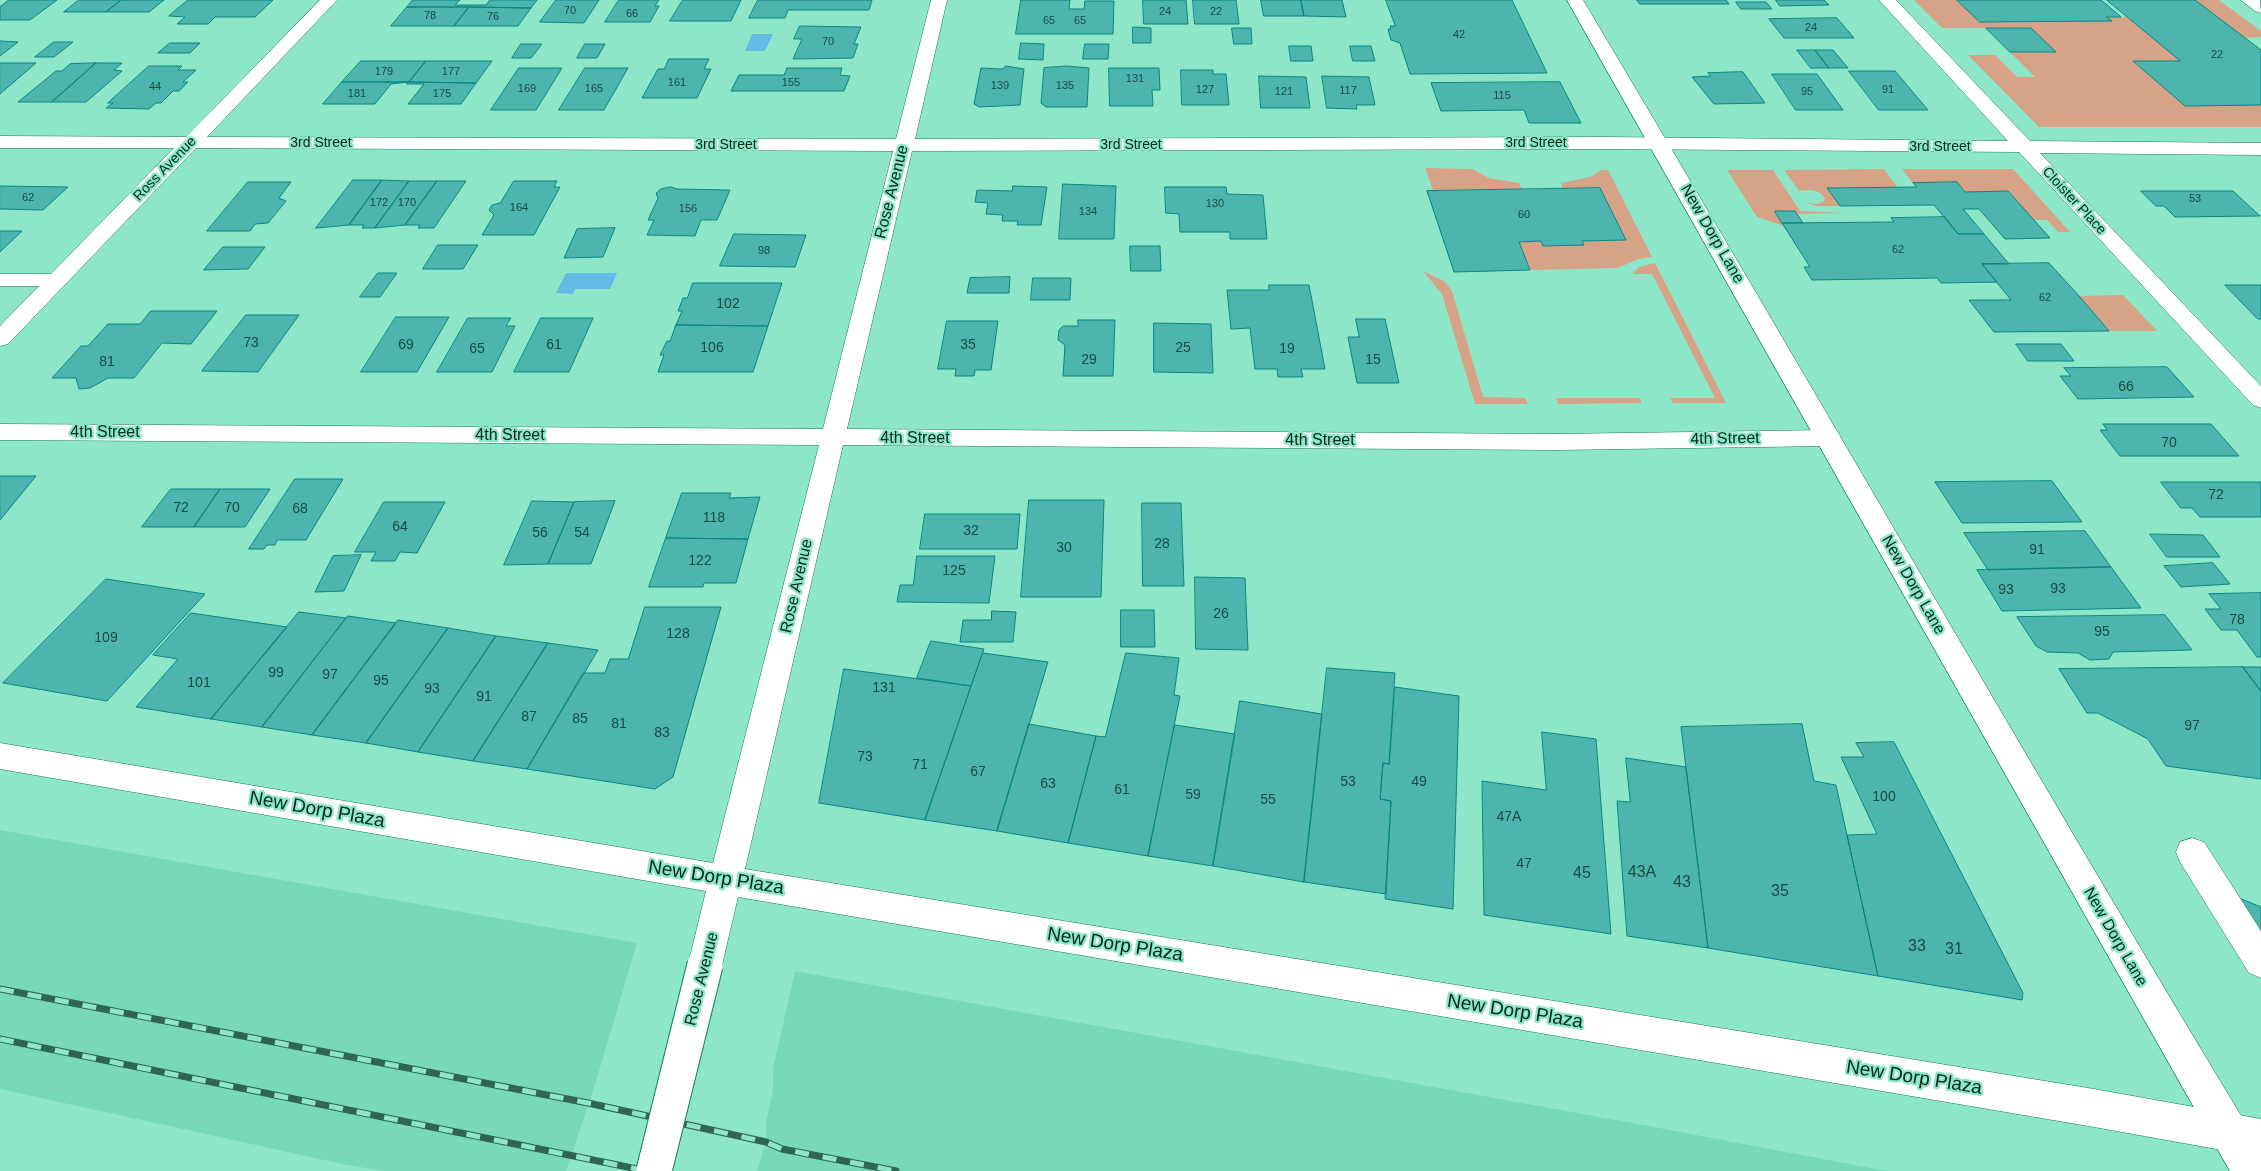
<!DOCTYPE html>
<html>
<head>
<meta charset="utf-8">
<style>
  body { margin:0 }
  canvas { display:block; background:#8ee6c8 }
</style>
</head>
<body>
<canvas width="2261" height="1171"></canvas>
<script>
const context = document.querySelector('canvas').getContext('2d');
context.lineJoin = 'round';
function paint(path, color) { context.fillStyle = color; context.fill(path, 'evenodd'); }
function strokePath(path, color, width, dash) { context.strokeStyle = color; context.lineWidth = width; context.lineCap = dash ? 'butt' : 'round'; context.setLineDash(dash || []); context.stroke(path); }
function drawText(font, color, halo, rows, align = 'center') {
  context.font = font + ' Arial,sans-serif'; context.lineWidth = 4.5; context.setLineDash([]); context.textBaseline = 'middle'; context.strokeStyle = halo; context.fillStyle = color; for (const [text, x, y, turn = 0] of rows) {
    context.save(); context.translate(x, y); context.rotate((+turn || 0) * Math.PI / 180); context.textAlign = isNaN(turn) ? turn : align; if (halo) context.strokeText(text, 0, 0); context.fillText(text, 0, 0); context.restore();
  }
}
const built = new Path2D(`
  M0 830 637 943 594 1088 566 1171H384L347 1165 0 1089Z
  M795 971 1638 1124 1887 1171H757L766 1142V1122L773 1091V1069Z`);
const green = new Path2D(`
  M1914 0H1957L1981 22 2111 21 2106 17H2127L2180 61 2134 62 2185 106 2261 105V127H2039L1968 55H1995L2017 77H2035L2010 52H2055L2030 28H1942Z
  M2195 0H2219L2261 31V37L2244 38Z
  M1425 168 1472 169 1489 178 1519 183 1522 189 1433 190Z
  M1884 169 1898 188H1828L1840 206H1815L1806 202 1816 204 1823 202 1825 198C1817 188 1809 190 1799 191L1784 170Z
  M1902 169H2013L2070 232H2058L2047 220H2034L2008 191 1965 192 1956 182 1913 183Z
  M1601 170H1608L1652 257 1639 259 1617 268 1530 270 1519 242 1541 241 1543 246 1584 245 1582 241 1626 240 1600 188 1563 189 1561 183 1590 177Z
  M1727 170H1773L1800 211 1843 213 1797 214 1795 211H1775L1784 226 1757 217Z
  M1655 263 1726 403H1673L1670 398H1715L1652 274H1632L1639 267Z
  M1423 271 1444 281 1452 291 1483 397 1525 398 1528 404H1475L1442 294Z
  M2123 295 2157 331H2109L2079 296Z
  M1556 398H1640L1642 403 1558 404Z`);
const water = new Path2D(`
  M752 34H773L765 51H745Z
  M566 273H617L610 289H575L573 294 556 293Z`);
const building = new Path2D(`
  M9 0H57L30 20H0V7Z
  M79 0H121L106 12H64Z
  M121 0H164L149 12H106Z
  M188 0H273L255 17H215L208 24H177L185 17 169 16Z
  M413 0H460L455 5H471L469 7H407Z
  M490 0H537L531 8 469 7 471 5H486Z
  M556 0H599L584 23 540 22Z
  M619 0H659L655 6H659L650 22H605Z
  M683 0H741L731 21H670Z
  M758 0H872L869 10H788L785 18H749Z
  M1021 0H1070L1069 9H1084L1085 1H1114L1113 34H1016Z
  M1143 0H1186L1188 24H1144Z
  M1193 0H1236L1239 24H1195Z
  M1261 0H1301L1304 16H1264Z
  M1301 0H1342L1346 17 1304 16Z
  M1386 0H1512L1547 73 1410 74 1400 43 1391 40 1388 29H1391L1390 26H1395Z
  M1637 0H1726L1729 4H1640Z
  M1776 0H1824L1829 5 1780 6Z
  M1957 0H2101L2121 17H2106L2112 21 1980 22Z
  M2107 0H2195L2261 50V105L2185 106 2133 61H2180Z
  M1736 2H1766L1772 9H1741Z
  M407 7H469L454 26H391Z
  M469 7 531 8 518 26H454Z
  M1837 18 1854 38H1784L1769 19Z
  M800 26 861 27 854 44H858L853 58 793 59 802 39H794Z
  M1133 27 1151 28V43H1133Z
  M1232 28H1251L1252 44H1234Z
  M1986 28H2031L2056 52H2010Z
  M0 41 18 42 0 56Z
  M54 42H73L54 57H35Z
  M170 43H200L190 53H158Z
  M1021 43 1044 44 1043 60 1019 59Z
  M521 44H542L531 58H512Z
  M585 44H605L597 58H577Z
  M1085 44H1109L1108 59H1083Z
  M1289 46H1311L1313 61H1291Z
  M1350 46H1371L1375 61H1353Z
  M1797 50H1815L1829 68H1811Z
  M1815 50H1833L1848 68H1829Z
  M669 59H709L704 69H711L697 98H642L658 69H664Z
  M361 61H426L409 82H342Z
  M426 61H492L476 83 409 82Z
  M0 63H36L0 94Z
  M96 63H122L114 70 122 71 86 102H52Z
  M96 63 52 102H18L56 71H62L70 64Z
  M149 66H182L178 70H196L183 82H188L179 91H173L161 103H156L149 109 106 108 113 103H108Z
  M1006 66 1024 69 1020 105 979 107 974 104 981 68 1002 69Z
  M1067 66 1089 68 1087 107H1046L1041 103 1044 68Z
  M519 68H562L536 110H491Z
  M585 68H628L604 110H559Z
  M787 68H842L840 75 850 76 844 91H731L739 75H784Z
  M1109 68H1159L1160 90H1152L1153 106H1110Z
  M1181 70H1213V74H1226L1229 105H1182Z
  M1849 71H1895L1928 110H1879Z
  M1743 72 1765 103 1714 104 1692 77 1711 76 1708 73Z
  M1772 74H1817L1843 110H1796Z
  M1259 76 1306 77 1310 108H1261Z
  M1322 76 1369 77 1375 105H1356L1357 109 1327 108Z
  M342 82H409L391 84 375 104H323Z
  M409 82 476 83 461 104H408L424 84H407Z
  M1560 82 1581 123H1529L1524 110 1441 111 1431 83Z
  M353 180H382L349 225 316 228Z
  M382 180 409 181 375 228H362L364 225H349Z
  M409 181H437L405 225 375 228Z
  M437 181H466L434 228H418L420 225H405Z
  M514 181H557L554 187H560L534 235H482L494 215 489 210 492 205 500 203Z
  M248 182H291L279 198 286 201 268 223 255 224 250 231H207Z
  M1957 182 1965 192 2008 191 2050 238 2005 239 1979 209H1963L1984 234H1958L1934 205 1840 206 1827 188 1917 187 1913 183Z
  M1063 184 1116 186 1114 239H1059Z
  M0 186 68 187 43 210 0 209Z
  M1013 186 1047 187 1041 225H1017L1018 221H1002L1003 215 986 214 988 203 975 202 977 190 1012 191Z
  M671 187 677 189 730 190 717 220H701L695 236 647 235 654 220H648L658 198 656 193 661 189Z
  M1165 187H1226L1227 194 1263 195 1267 239H1230V232H1180L1179 214 1166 213Z
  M1600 188 1626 240 1582 241 1584 245 1543 246 1541 241 1519 242 1530 270 1454 272 1427 191Z
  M2141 191H2233L2260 216 2175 217 2164 206H2156Z
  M1775 211H1795L1803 223H1782Z
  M1945 217 1958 234H1984L2009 264H1982L1997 282 1941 283 1937 278 1812 280 1804 267H1810L1782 223 1894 222 1891 218Z
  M615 228 603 257 564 258 577 229Z
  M0 231H22L0 252Z
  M734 234 806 235 795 267 720 266Z
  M438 245H478L463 269H423Z
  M1130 246H1160L1161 271H1131Z
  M223 247H265L248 269 204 270Z
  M2049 263 2079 296 2109 331 1994 332 1969 300H2011L1982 264Z
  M378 273H397L380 297H360Z
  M1010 277 1009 293H967L970 278Z
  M1033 278H1071L1070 300H1031Z
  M693 283H782L768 326 676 325 682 311H678L683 298H687Z
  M1269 285H1309L1325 369H1301L1303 377H1278L1277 369H1255L1250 328 1231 329 1227 290H1269Z
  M2225 285H2261V319H2258Z
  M151 311H217L191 344 162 343 134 378H108L90 388 79 389 76 378H52L81 346H88L108 324H140Z
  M246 315H299L258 372 202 371Z
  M396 317H449L417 372H361Z
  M468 318H511L506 326H515L492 372H437Z
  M541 318H593L569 372H514Z
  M1356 319H1385L1399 383H1357L1348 337H1359Z
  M1078 320H1115L1113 376H1063L1065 345 1058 340 1059 330 1063 326H1078Z
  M947 321H998L991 370H975L974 376H955L956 369H938Z
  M1154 323 1211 324 1213 373 1154 372Z
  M676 325 768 326 753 372H658L664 355H660L667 341H670Z
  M2016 344H2061L2074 361H2028Z
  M2167 367 2194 397 2078 399 2060 376H2071L2064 368Z
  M2103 424H2211L2239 456H2120L2100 430H2107Z
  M0 476H36L0 520Z
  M295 479H343L306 540H277L275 545H267L264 549H249Z
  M2052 481 2082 522 1962 523 1935 482Z
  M2161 482H2261V517H2200L2192 508H2181Z
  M171 489H220L194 527H142Z
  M220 489H270L245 527H194Z
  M682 493H731L729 498 760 497 748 539 666 538Z
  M1029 500H1104L1101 597H1021Z
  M532 501 574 502 548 564 504 565Z
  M615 501 591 564H548L574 502Z
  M384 502H445L417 553 400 552 395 561H371L376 552H355Z
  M1142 503H1181L1184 586H1143Z
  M925 514H1020L1017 549H920Z
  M2085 531 2111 567 1988 570 1964 533Z
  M2150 534 2203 535 2220 557H2167Z
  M666 538 748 539 736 583H704L703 587H649Z
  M361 555 344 591 315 592 333 556Z
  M917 556H995L989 603 897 602 900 585H913Z
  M2213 563 2230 584 2181 587 2164 566Z
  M2111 567 2141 608 2002 611 1977 570Z
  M1195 577 1245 578 1248 650 1196 649Z
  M106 579 205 594 107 701 3 683Z
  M2261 593V657H2257L2237 630H2221L2205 609H2221L2209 594Z
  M645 607H721L673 777 655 789 527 769 583 673H605L610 659H628Z
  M1121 610H1154L1155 647H1121Z
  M992 611 1016 612 1013 642H960L963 620H991Z
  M299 612 346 618 262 727 211 719Z
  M191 613 287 627 211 719 136 707 178 659 153 655Z
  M2165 615 2192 650 2113 652 2109 659 2090 660 2078 653 2047 652 2036 646 2017 617Z
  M348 616 396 623 312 735 262 727Z
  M398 620 448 628 366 743 312 735Z
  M448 628 496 636 418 752 366 743Z
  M496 636 548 643 473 761 418 752Z
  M931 641 984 649 971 686 917 678Z
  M548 643 598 650 527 769 473 761Z
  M983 653 1048 662 997 831 925 820Z
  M1126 653 1179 658 1174 695 1180 696 1148 856 1068 843 1096 736 1105 737Z
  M2243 667 2261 691V779L2166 766 2148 739 2098 713H2087L2059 669Z
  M2243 667H2261V691Z
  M1327 668 1395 673 1389 764 1383 763 1380 799 1391 801 1386 894 1304 882Z
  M844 669 971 686 925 820 819 803Z
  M1395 687 1459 696 1453 909 1385 899 1391 801 1380 799 1383 763 1389 764Z
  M1240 701 1322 714 1304 882 1213 866Z
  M1029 724 1096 736 1068 843 997 831Z
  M1802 724 1814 781 1836 785 1878 976 1708 948 1681 727Z
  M1175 725 1235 734 1213 866 1148 856Z
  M1542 732 1596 739 1611 934 1484 915 1482 781 1546 790Z
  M1894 742 2023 993 2022 1000 1878 976 1847 835 1877 834 1841 757H1864L1856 743Z
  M1626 758 1686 767 1708 948 1627 936 1617 801 1630 802Z
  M2224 892 2261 907V953Z`);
const lane = new Path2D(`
  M0 274H57L65 275 68 280 65 285 57 286H0Z
  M2192 838 2204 842 2261 931V978L2249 973 2180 862 2176 852 2180 842Z`);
const street = new Path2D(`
  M320 0H337L207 137 896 139 931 0H947L915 139 1603 137 2008 141 1879 0H1896L2030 141 2261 143V155L2040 153 2261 386V408L2253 405 2019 152 1603 149 912 151 847 429 1556 434 1829 430 1838 432 1841 438 1838 444 1829 446 1556 450 843 445 745 869 2094 1089 2261 1119V1157L2094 1127 738 897 722 965 717 976 705 981 693 976 688 965 706 891 0 769V743L713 863 819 445 0 440V424L823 429 893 151 196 148 8 344 0 346V326L174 148H0V136L186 137Z
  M2241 0H2260L2261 13 2255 11Z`);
const secondary = new Path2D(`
  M1567 0H1583C1811 382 2031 769 2261 1149V1171H2230Z`);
const rail = new Path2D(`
  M0 989 588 1103 766 1142 782 1149 896 1171
  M0 1039 647 1171`);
const streetBridge = new Path2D(`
  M654 1171 705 965`);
const farNumbernames = [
  ["70",570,11],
  ["24",1165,12],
  ["22",1216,12],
  ["66",632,14],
  ["78",430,16],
  ["76",493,17],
  ["65",1049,21],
  ["65",1080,21],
  ["24",1811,28],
  ["42",1459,35],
  ["70",828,42],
  ["22",2217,55],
  ["179",384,72],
  ["177",451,72],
  ["131",1135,79],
  ["161",677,83],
  ["155",791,83],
  ["139",1000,86],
  ["135",1065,86],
  ["44",155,87],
  ["169",527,89],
  ["165",594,89],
  ["127",1205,90],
  ["91",1888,90],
  ["117",1348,91],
  ["121",1284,92],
  ["95",1807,92],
  ["181",357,94],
  ["175",442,94],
  ["115",1502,96],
  ["62",28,198],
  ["53",2195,199],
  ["172",379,203],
  ["170",407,203],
  ["130",1215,204],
  ["164",519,208],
  ["156",688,209],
  ["134",1088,212],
  ["60",1524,215],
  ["62",1898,250],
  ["98",764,251],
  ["62",2045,298]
];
const farStreetnames = [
  ["3rd Street",321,143],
  ["3rd Street",1536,143],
  ["3rd Street",726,145],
  ["3rd Street",1131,145],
  ["3rd Street",1940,147],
  ["Ross Avenue",165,169,-46],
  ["Cloister Place",2074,201,47]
];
const numberNames = [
  ["102",728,304],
  ["73",251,343],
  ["69",406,345],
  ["61",554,345],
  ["35",968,345],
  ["106",712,348],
  ["25",1183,348],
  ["65",477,349],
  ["19",1287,349],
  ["29",1089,360],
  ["15",1373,360],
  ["81",107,362],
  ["66",2126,387],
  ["70",2169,443],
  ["72",2216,495],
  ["72",181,508],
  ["70",232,508],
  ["68",300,509],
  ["118",714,518],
  ["64",400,527],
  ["32",971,531],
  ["56",540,533],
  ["54",582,533],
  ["28",1162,544],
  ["30",1064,548],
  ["91",2037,550],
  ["122",700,561],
  ["125",954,571],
  ["93",2058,589],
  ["93",2006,590],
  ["26",1221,614],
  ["78",2237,620],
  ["95",2102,632],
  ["128",678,634],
  ["109",106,638],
  ["99",276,673],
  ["97",330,675],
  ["95",381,681],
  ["101",199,683],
  ["131",884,688],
  ["93",432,689],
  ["91",484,697],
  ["87",529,717],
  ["85",580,719],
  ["81",619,724],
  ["97",2192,726],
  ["83",662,733],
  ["73",865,757],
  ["71",920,765],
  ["67",978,772],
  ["53",1348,782],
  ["49",1419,782],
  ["63",1048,784],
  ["61",1122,790],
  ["59",1193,795],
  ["100",1884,797],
  ["55",1268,800],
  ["47A",1509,817],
  ["47",1524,864]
];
const streetNames = [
  ["Rose Avenue",892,192,-76],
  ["New Dorp Lane",1712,234,60],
  ["4th Street",105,433],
  ["4th Street",510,436],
  ["4th Street",915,439],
  ["4th Street",1725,439,-1],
  ["4th Street",1320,441],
  ["New Dorp Lane",1913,585,60],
  ["Rose Avenue",797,586,-77],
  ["New Dorp Lane",2115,937,60],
  ["Rose Avenue",702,979,-76]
];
const nearNumbernames = [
  ["43A",1642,873],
  ["45",1582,874],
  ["43",1682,883],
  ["35",1780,892],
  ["33",1917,947],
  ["31",1954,950]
];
const nearStreetnames = [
  ["New Dorp Plaza",317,810,10],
  ["New Dorp Plaza",716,878,9],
  ["New Dorp Plaza",1115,945,9],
  ["New Dorp Plaza",1515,1012,9],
  ["New Dorp Plaza",1914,1078,9]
];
paint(built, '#78d9b9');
paint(green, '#d7a386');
paint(water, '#62bce6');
paint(building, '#4eb4ae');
strokePath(building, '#098681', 1);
strokePath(lane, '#16785f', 1);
strokePath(street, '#16785f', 1);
strokePath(secondary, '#16785f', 1);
paint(lane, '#fff');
paint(street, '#fff');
paint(secondary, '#fff');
strokePath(rail, '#2f6554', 7);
strokePath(rail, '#8ee6c8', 5, [14]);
strokePath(streetBridge, '#16785f', 37, []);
strokePath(streetBridge, '#fff', 35);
drawText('11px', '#164c43', null, farNumbernames);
drawText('14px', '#032a1f', '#8ee6c8', farStreetnames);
drawText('14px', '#164c43', null, numberNames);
drawText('16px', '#032a1f', '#8ee6c8', streetNames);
drawText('16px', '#164c43', null, nearNumbernames);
drawText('19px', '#032a1f', '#8ee6c8', nearStreetnames);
</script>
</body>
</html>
